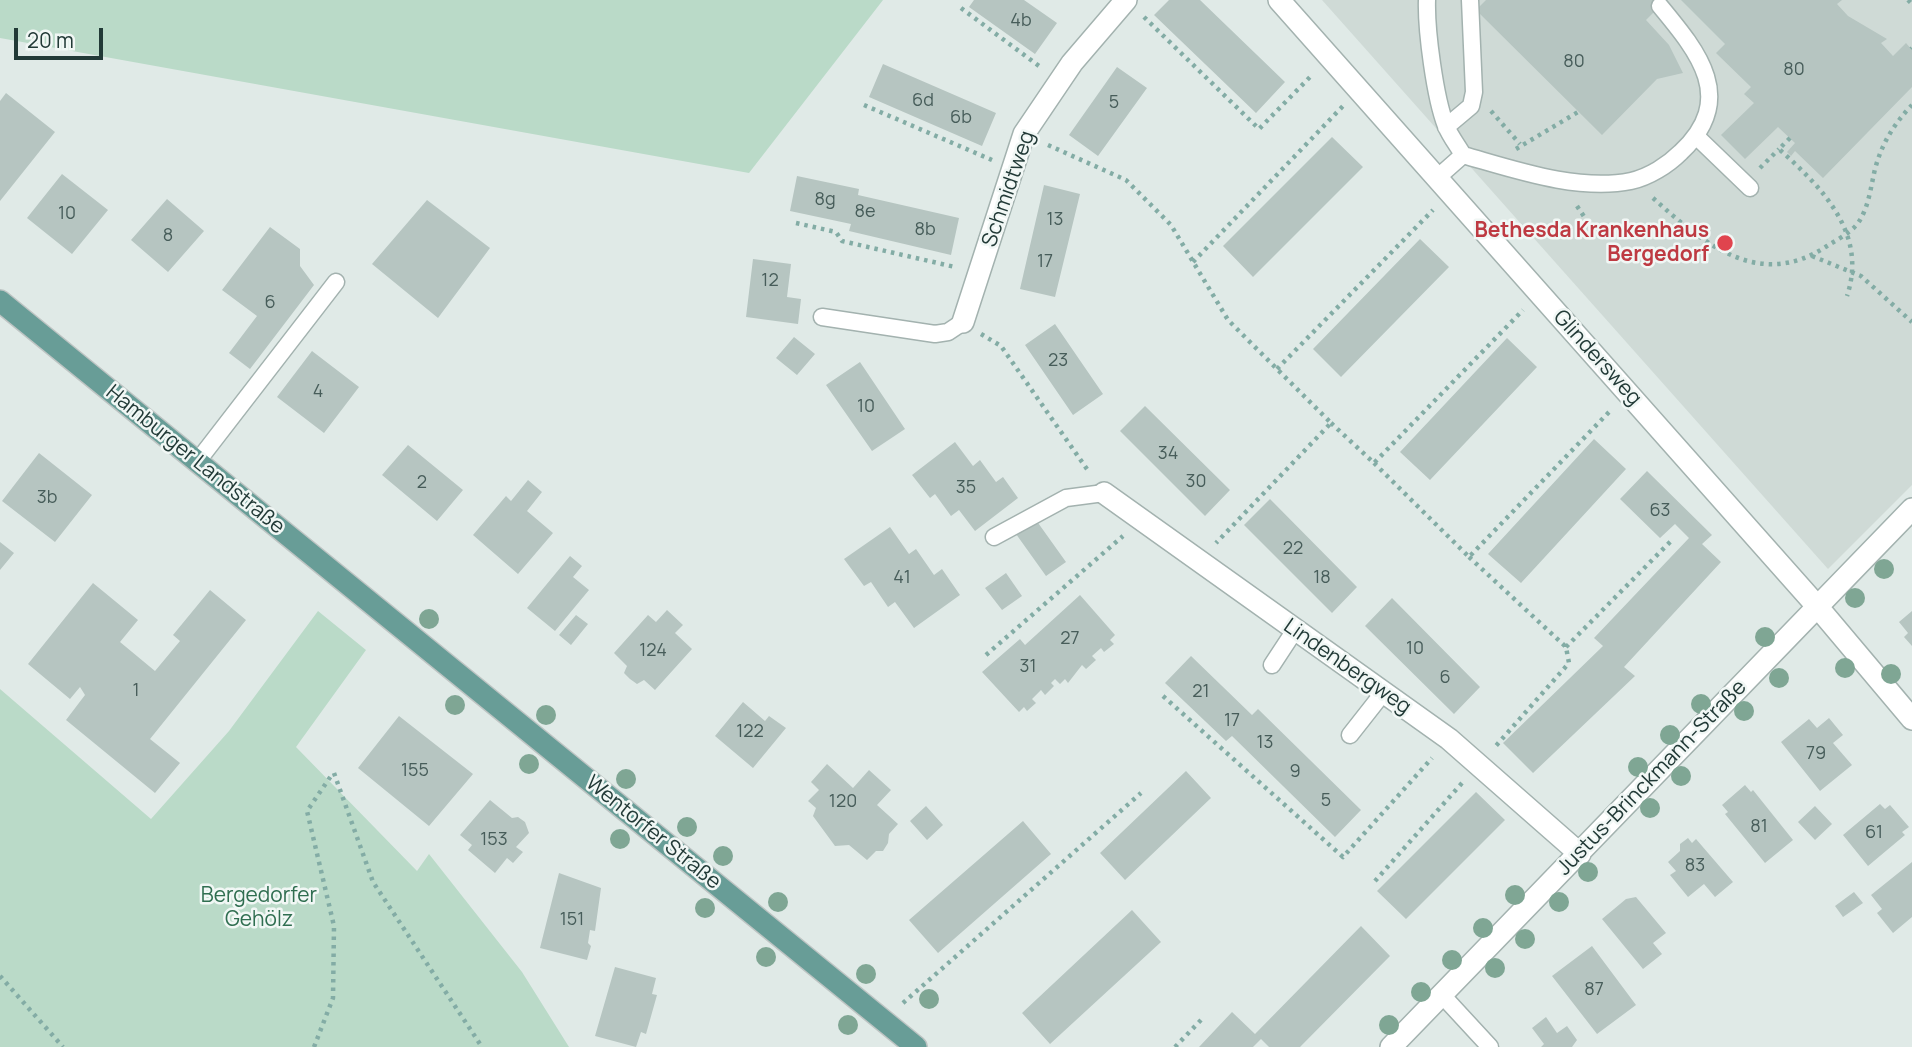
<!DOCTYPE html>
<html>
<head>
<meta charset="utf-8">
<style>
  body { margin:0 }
  #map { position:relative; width:1912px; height:1047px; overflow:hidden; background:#e0eae7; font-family:Manrope,sans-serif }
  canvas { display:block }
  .scale { position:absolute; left:14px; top:28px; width:89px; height:32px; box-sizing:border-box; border:4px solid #223a37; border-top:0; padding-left:9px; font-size:21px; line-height:24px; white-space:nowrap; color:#223a37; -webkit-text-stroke:5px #f1f7f5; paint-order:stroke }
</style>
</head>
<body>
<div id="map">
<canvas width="1912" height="1047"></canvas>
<div class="scale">20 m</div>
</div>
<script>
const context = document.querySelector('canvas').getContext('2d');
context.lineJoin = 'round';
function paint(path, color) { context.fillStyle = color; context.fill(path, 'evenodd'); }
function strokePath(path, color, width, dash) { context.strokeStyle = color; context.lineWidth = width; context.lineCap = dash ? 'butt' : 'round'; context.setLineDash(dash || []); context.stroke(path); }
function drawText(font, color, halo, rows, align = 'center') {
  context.font = font + ' Manrope,sans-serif'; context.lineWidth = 5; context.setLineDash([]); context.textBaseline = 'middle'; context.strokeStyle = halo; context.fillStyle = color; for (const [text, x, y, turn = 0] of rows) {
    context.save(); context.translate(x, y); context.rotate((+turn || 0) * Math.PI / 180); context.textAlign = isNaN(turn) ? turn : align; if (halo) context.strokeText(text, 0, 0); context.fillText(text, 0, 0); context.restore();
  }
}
const built = new Path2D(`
  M1322 0H1912V485L1828 569Z`);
const green = new Path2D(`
  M0 0H883L749 173 0 38Z
  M318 611 366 650 296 747 417 871 429 854 522 972 569 1047H0V689L151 819 229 731Z`);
const building = new Path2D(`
  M974 0H1024L1057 23 1035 54 969 7Z
  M1169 0H1200L1285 82 1256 113 1154 15Z
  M1486 0H1666L1646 20 1669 45 1683 73 1657 79 1602 135 1476 10Z
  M1681 0H1842L1837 4 1848 16 1887 39 1881 43 1893 56 1906 43 1912 50V87L1823 178 1795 151 1791 156 1787 152 1795 143 1778 127 1745 159 1721 135 1754 103 1744 94 1751 87 1716 53 1725 44Z
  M883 64 996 113 982 146 869 97Z
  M1117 67 1147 88 1098 156 1069 135Z
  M6 93 55 132 0 201V101Z
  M1332 137 1363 167 1253 277 1223 246Z
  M62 174 108 210 72 254 27 218Z
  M797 176 859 189 858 195 959 218 951 255 849 231 851 224 790 211Z
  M1044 185 1080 194 1055 297 1020 289Z
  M167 199 204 231 168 272 131 240Z
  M427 200 490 248 438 318 372 264Z
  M270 227 300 249V266L314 285 250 369 229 353 257 316 222 290Z
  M1420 239 1449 267 1341 377 1313 349Z
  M753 259 791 264 787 297 801 299 798 324 746 317Z
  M1055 324 1103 394 1073 415 1025 345Z
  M794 337 815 354 797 375 776 358Z
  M1507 338 1537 367 1430 480 1400 452Z
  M312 351 359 387 324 433 277 397Z
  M860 362 905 429 872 451 826 385Z
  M1145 406 1230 490 1205 516 1120 431Z
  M1594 439 1626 469 1521 583 1488 554Z
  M955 442 973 466 980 460 996 482 1003 477 1018 498 975 531 959 510 951 516 935 494 930 498 912 475Z
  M408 445 463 490 437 521 382 475Z
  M39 453 92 495 55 542 2 501Z
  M1647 471 1712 535 1702 544 1721 562 1624 667 1635 676 1533 773 1503 743 1603 646 1594 638 1689 538 1675 524 1660 538 1620 499Z
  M528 480 542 492 527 511 553 533 518 574 473 535 506 496 511 501Z
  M1270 499 1357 587 1332 613 1244 525Z
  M1036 520 1066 562 1046 576 1016 534Z
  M890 527 909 554 916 549 934 575 942 569 960 595 914 628 895 602 888 607 871 582 864 586 844 559Z
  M0 542 14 553 0 570Z
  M570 556 582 566 573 577 589 590 555 631 527 608Z
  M1006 573 1022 596 1002 610 985 588Z
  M93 583 138 620 120 642 155 671 180 641 173 635 210 590 246 620 150 739 180 763 155 793 66 720 85 695 80 687 70 699 28 664Z
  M1080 595 1115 635 1110 640 1114 644 1104 652 1101 648 1092 656 1096 660 1086 669 1082 665 1068 683 1065 679 1060 684 1055 679 1051 683 1054 686 1045 695 1041 690 1032 699 1036 703 1027 711 1024 707 1019 712 982 672 1020 639 1025 645Z
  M1392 598 1480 687 1454 714 1365 626Z
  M667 610 683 625 675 633 692 649 655 690 644 680 637 684 630 679 624 673 627 666 614 653 648 615 656 622Z
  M1912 611V646L1904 637 1908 633 1899 622Z
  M576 615 588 624 571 645 559 635Z
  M1191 656 1252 715 1258 709 1361 810 1335 837 1232 736 1226 741 1165 683Z
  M743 702 765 721 769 716 786 728 753 768 715 736Z
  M399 716 473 774 429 826 358 768Z
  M1829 718 1843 735 1833 743 1852 765 1820 791 1781 742 1809 719 1817 728Z
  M827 764 853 788 869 770 891 790 877 805 898 824 889 834 888 843 883 851H876L867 860 849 845 835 846 813 816 816 808 808 801 819 790 811 782Z
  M1186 771 1211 798 1125 880 1100 853Z
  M1745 785 1751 792 1753 790 1793 840 1765 863 1725 814 1728 812 1722 805Z
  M1476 792 1505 820 1406 919 1377 891Z
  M490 800 512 818 518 817 525 822 529 833 516 847 523 852 513 863 507 858 495 873 468 850 472 845 460 835Z
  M1880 804 1885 809 1890 805 1909 827 1902 832 1905 835 1868 866 1843 835Z
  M926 806 943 825 927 840 910 821Z
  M1815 806 1832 824 1815 840 1798 822Z
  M1023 821 1051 854 938 953 909 920Z
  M1688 838 1692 843 1696 839 1733 882 1715 897 1704 884 1688 897 1670 875 1676 871 1668 862 1680 851V844Z
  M1912 862V917L1893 933 1877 913 1882 909 1871 895Z
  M559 873 601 888 595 931 590 930 588 943 591 946 587 960 540 948Z
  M1854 892 1863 903 1843 917 1835 906Z
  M1636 897 1666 933 1653 943 1662 954 1643 969 1602 919 1626 899Z
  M1132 910 1161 942 1050 1044 1022 1013Z
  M1361 926 1390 956 1300 1047H1269L1261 1039 1253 1047H1199L1232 1012 1255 1034Z
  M1592 946 1636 1005 1597 1034 1552 976Z
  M615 967 656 978 652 994 657 995 646 1034 641 1032 636 1047 595 1036Z
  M1546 1017 1557 1033 1567 1026 1577 1040 1572 1047H1541L1544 1044 1532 1028Z`);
const path = new Path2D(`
  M1908 0 1912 4
  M961 8 1039 66
  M1144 17 1259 129 1312 75
  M1911 49 1912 48
  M864 105 992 160
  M1491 111 1520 144
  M1790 138 1779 149C1822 188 1868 233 1847 296
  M1048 145 1126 180 1171 225 1228 320 1331 423 1216 543
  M1516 149 1578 112
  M1760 168 1779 149
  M1653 198C1704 244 1759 291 1827 246 1838 239 1853 232 1860 220 1869 205 1871 186 1875 169 1882 143 1894 124 1912 105
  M1577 206 1587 221
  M796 223 836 232 842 241 955 267
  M1812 256 1861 276 1912 322
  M1193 262 1343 106
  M981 334 1001 346 1089 472
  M1277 369 1433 210
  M1331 423 1374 463 1523 310
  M1374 463 1469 557 1611 410
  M1469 557 1566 647 1569 663 1494 748
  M1566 647 1671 541
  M986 655 1123 536
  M1163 696 1343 857 1432 758
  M334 773 373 882 482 1047
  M1375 881 1462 783
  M0 976 63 1047
  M903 1003 1141 793
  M314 1047 333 998 334 926 307 811 333 773
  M1175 1047 1201 1020`);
const lane = new Path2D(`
  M1427 0C1426 30 1435 98 1446 126 1450 136 1458 146 1463 155
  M1446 127 1471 106 1474 92 1470 0
  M1697 137 1750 188
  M1437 178 1463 155C1513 169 1578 192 1631 181 1649 177 1668 165 1681 152 1737 99 1699 53 1660 6
  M822 317 935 334 948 332 963 322
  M197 462 336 282
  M994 537 1066 498 1104 493
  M1272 665 1295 630
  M1350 735 1383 693
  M1442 995 1490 1047`);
const street = new Path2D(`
  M1279 0 1816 605 1912 719
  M963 322 1024 134 1072 63 1126 0
  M1104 493 1449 739 1580 854
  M1391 1047 1912 509`);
const primary = new Path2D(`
  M0 301 916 1047`);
const trees = [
  [1884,569],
  [1855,598],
  [429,619],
  [1765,637],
  [1845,668],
  [1891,674],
  [1779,678],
  [1701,704],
  [455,705],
  [1744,711],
  [546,715],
  [1670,735],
  [529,764],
  [1638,767],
  [1681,776],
  [626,779],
  [1650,808],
  [687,827],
  [620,839],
  [723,856],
  [1588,872],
  [1515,895],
  [778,902],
  [1559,902],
  [705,908],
  [1483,928],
  [1525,939],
  [766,957],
  [1452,960],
  [1495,968],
  [866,974],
  [1421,992],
  [929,999],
  [848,1025],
  [1389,1025]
];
const markers = [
  [1725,243,9,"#e0444e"]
];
const numberNames = [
  ["4b",1021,21],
  ["80",1574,62],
  ["80",1794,70],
  ["6d",923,101],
  ["5",1114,103],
  ["6b",961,118],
  ["8g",825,200],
  ["8e",865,212],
  ["10",67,214],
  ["13",1055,220],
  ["8b",925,230],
  ["8",168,236],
  ["17",1045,262],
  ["12",770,281],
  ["6",270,303],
  ["23",1058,361],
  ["4",318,392],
  ["10",866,407],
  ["34",1168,454],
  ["30",1196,482],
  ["2",422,483],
  ["35",966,488],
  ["3b",47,498],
  ["63",1660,511],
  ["22",1293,549],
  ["41",902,578],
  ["18",1322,578],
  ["27",1070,639],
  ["10",1415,649],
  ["124",653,651],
  ["31",1028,667],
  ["6",1445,678],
  ["1",136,691],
  ["21",1201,692],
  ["17",1232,721],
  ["122",750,732],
  ["13",1265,743],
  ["79",1816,754],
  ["155",415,771],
  ["9",1295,772],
  ["5",1326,801],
  ["120",843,802],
  ["81",1759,827],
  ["61",1874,833],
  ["153",494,840],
  ["83",1695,866],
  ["151",572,920],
  ["87",1594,990]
];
const streetNames = [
  ["Schmidtweg",1009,189,-71],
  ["Glindersweg",1597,358,48],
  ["Hamburger Landstraße",195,460,39],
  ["Lindenbergweg",1347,667,35],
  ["Justus-Brinckmann-Straße",1652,778,-46],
  ["Wentorfer Straße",653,833,39]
];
const healthNames = [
  ["Bethesda Krankenhaus",1709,231],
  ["Bergedorf",1709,255]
];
const parkNames = [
  ["Bergedorfer",259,896],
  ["Gehölz",259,920]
];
paint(built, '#cfdad6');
paint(green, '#badac8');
paint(building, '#b6c5c1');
strokePath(lane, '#a3b2af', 19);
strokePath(street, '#a3b2af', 24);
strokePath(primary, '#bdc4c3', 24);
strokePath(path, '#83aca5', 4.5, [3.5, 5]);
strokePath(lane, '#fff', 16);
strokePath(street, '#fff', 21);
strokePath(primary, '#689d97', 21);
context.fillStyle = '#7fa694';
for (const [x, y] of trees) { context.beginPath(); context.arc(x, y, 10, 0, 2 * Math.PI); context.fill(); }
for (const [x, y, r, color] of markers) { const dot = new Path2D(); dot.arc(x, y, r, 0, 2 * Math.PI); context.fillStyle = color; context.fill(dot); strokePath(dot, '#f1f7f5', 2.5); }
drawText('18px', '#475d5a', null, numberNames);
drawText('21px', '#223a37', '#f1f7f5', streetNames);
drawText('bold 21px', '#be3a42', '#f1f7f5', healthNames, 'right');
drawText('21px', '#2f6e50', '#f1f7f5', parkNames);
</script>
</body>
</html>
